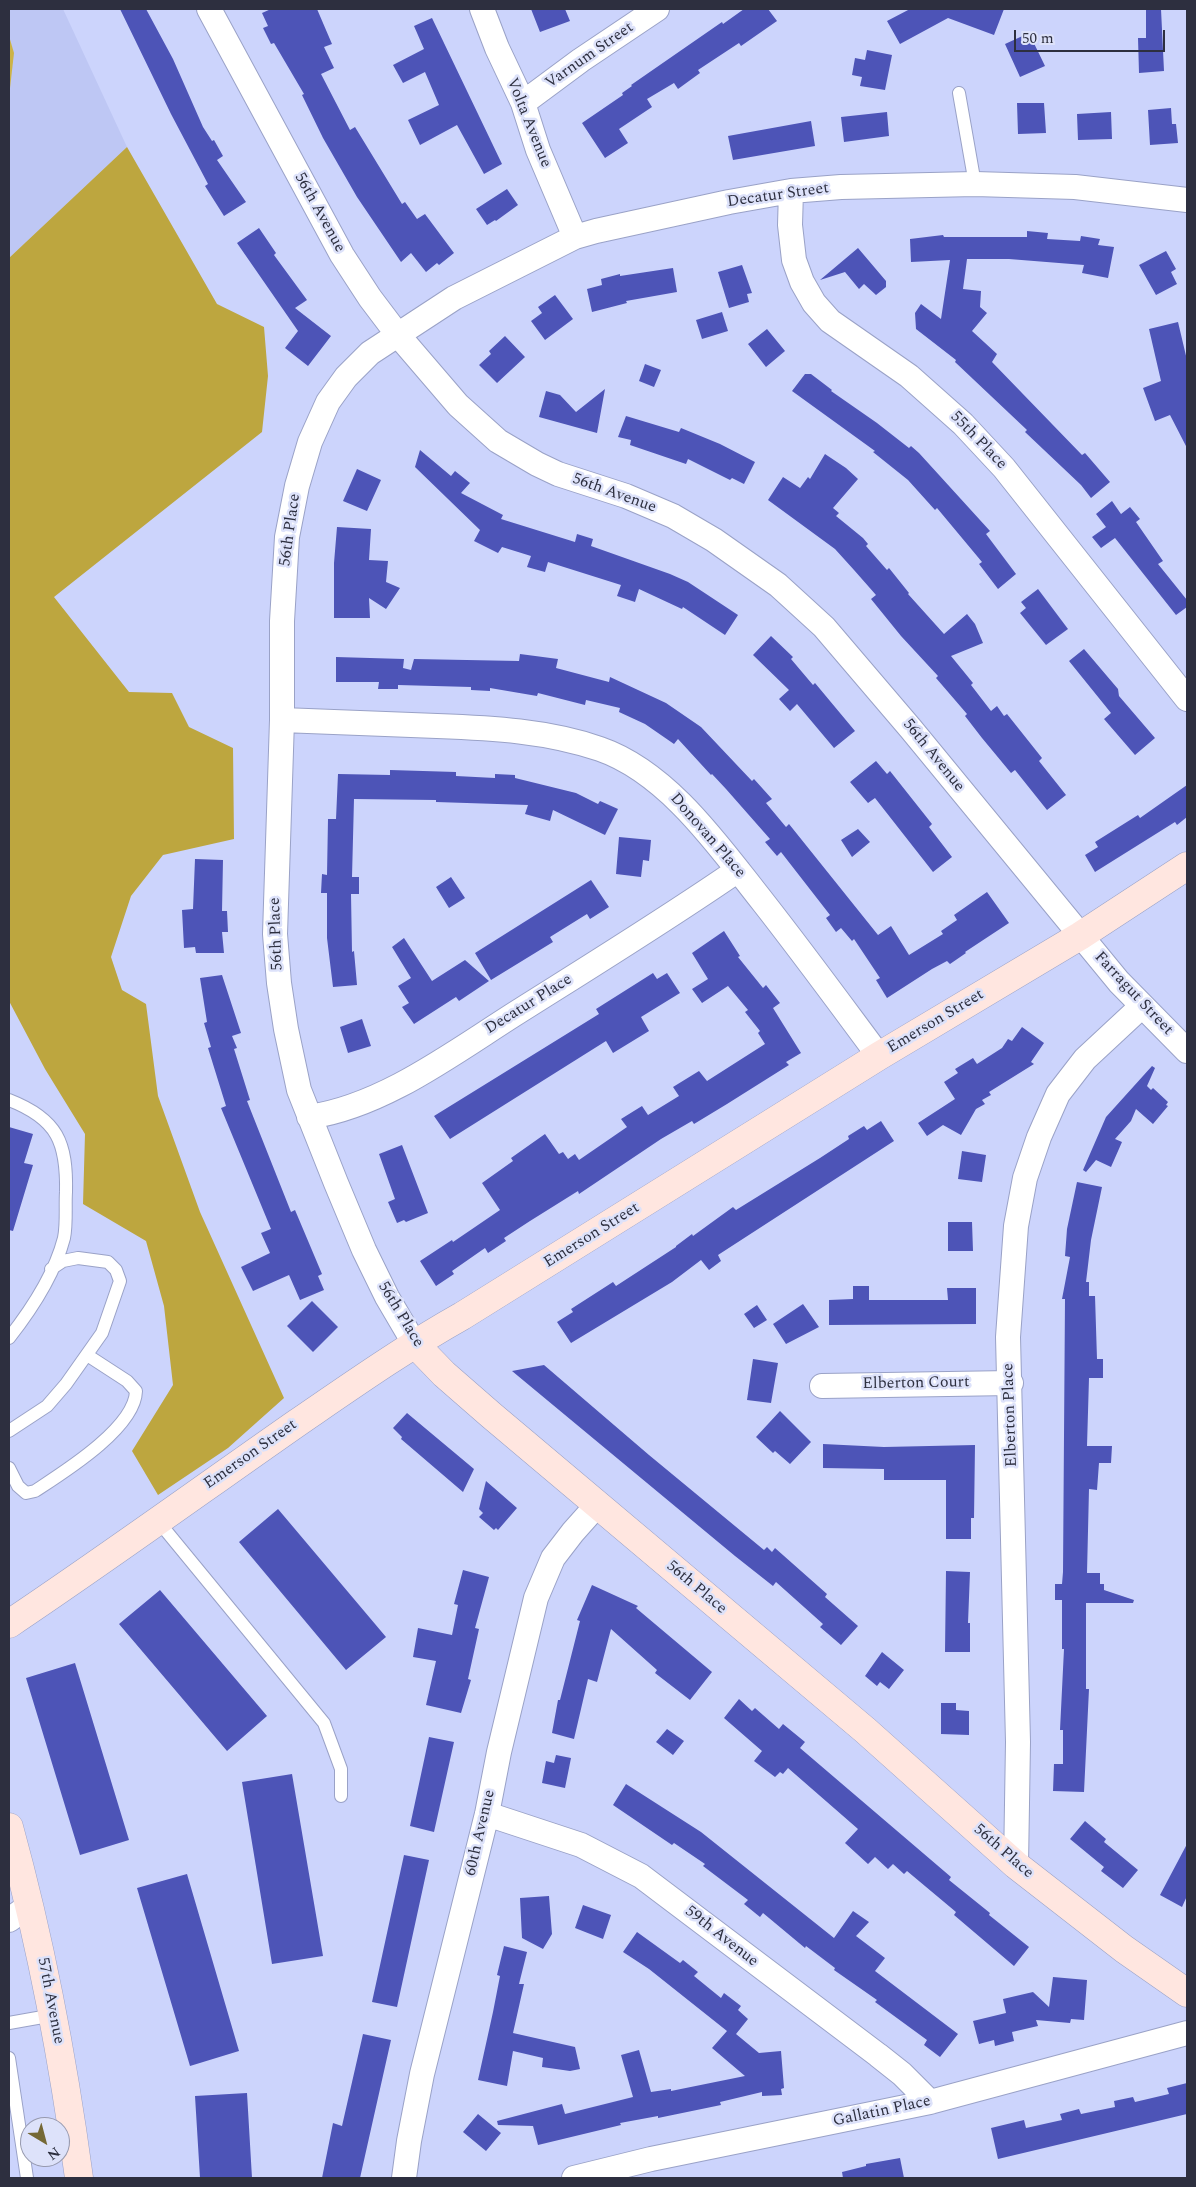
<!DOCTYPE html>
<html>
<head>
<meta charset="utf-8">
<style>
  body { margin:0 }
  #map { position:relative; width:1196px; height:2187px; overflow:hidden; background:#ccd4fc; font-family:Spectral,serif }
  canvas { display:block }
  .frame { position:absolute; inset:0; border:10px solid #2d2f3f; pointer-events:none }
  .north { position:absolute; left:20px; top:2117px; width:50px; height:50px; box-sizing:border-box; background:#dde2fa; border:1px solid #979aaf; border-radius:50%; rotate:143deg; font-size:14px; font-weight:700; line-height:20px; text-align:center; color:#2d2f3f }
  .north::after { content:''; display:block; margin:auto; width:18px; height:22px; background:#756936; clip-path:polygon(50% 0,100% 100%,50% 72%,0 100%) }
  .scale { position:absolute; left:1014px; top:30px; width:151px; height:22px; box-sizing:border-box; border:2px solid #2d2f3f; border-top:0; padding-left:6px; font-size:15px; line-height:18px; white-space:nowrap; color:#2d2f3f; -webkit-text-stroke:4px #dde2fa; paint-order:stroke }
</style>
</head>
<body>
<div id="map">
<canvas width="1196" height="2187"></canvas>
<div class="frame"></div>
<div class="north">N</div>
<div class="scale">50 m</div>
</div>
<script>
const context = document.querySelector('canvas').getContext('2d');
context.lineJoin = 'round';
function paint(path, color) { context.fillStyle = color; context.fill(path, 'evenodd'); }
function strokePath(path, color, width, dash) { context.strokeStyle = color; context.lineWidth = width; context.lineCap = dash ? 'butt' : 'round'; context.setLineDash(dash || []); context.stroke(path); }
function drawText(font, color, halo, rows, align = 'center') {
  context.font = font + ' Spectral,serif'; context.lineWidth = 5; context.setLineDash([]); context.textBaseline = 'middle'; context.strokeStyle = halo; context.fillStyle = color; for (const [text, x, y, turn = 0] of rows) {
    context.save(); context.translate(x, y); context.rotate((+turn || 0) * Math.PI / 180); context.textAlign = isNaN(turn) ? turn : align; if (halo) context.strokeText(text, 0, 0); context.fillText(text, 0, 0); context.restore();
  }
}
const built = new Path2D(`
  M9 9H63L127 147 9 258Z`);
const green = new Path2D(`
  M9 36 14 53 9 97Z`);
const forest = new Path2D(`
  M127 147 217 304 264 327 268 376 262 432 54 597 129 692 172 693 189 727 233 748 234 839 163 855 131 896 111 957 122 990 146 1004 158 1096 200 1212 284 1398 228 1448 158 1495 132 1451 173 1385 164 1306 146 1241 83 1204 85 1134 45 1069 9 1001V258Z`);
const building = new Path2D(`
  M120 9H146L173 59 203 127 212 141 214 140 223 156 217 160 246 202 224 216 205 186 208 184 171 114Z
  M271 9H317L332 44 324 47 334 68 321 74 350 130 355 127 402 204 405 202 417 219 425 214 454 253 439 265 437 263 426 272 411 253 401 262 357 197 323 138 302 95 304 94 274 43 271 44 263 28 268 26 262 13Z
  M531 9H565L570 21 540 32Z
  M744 9H768L777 21 741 46 739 43 698 70 700 73 678 89 674 83 647 99 652 107 619 129 628 143 605 158 582 123 623 95 622 93 632 86 631 85 722 22 723 24Z
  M910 9H1004L994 35 948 18 900 44 887 21Z
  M1146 9H1161L1164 71 1139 73 1138 38H1146Z
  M432 18 502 164 484 174 457 125 420 145 408 120 439 105 425 72 403 83 393 65 424 49 414 26Z
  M1029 33 1045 66 1020 77 1005 44Z
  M867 50 892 55 885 90 860 86 862 77 852 75 855 58 865 60Z
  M1017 103H1044L1046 133 1018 134Z
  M1171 108 1172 124H1176L1178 143 1150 145 1148 110Z
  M887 112 889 136 844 142 841 117Z
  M1111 112 1112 139 1078 140 1077 114Z
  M811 121 815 146 733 160 728 136Z
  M507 189 518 205 496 221 495 220 487 225 476 209Z
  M259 228 276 253 274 255 307 300 295 308 331 336 308 366 285 348 298 331 237 243Z
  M1027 231 1048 233 1047 239 1080 241 1081 236 1100 239 1098 245 1114 247 1108 278 1082 273 1084 265 1009 259H967L963 289 981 291 980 307 987 313 972 331 997 354 992 362 1082 455 1085 453 1110 482 1091 498 1081 485 1025 432 1027 430 955 362 956 360 916 329 915 313 921 304 941 319 950 260 911 262 910 239 943 235 944 237H1027Z
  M858 248 886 281V287L876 295 864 284 859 289 845 272 820 280Z
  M1166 251 1176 269 1171 272 1177 284 1156 295 1139 265Z
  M742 265 752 293 747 294 749 302 729 308 718 272Z
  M673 268 677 292 626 301 627 303 592 312 587 289 602 285 601 279 620 274V276Z
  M555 295 573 319 545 340 531 321 542 313 538 307Z
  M722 312 728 331 702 339 696 320Z
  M1178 322 1187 360V448L1170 415 1155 421 1143 388 1161 381 1149 329Z
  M767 329 785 351 766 367 748 344Z
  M505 336 525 357 497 383 479 365 491 354 489 351Z
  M645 364 661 370 654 387 639 381Z
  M805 374H811L832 390 831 391 877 423 909 448 911 446 919 453 990 531 986 534 1016 574 998 589 979 564 982 562 937 508 935 510 908 480 873 452 875 451 792 391Z
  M605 389 597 433 539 417 546 391 560 395 576 412Z
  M626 416 679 432 681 428 720 444 755 462 744 484 732 478 730 480 688 459 686 464 630 445 631 440 618 437Z
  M420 450 451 476 455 471 470 483 461 493 503 515 501 519 575 542 577 534 593 539 591 546 670 574 688 582 738 615 725 635 683 607 682 609 639 589 635 602 617 596 621 585 548 562 545 572 527 567 531 556 502 547 498 553 474 541 480 530 415 467Z
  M825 454 846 468 858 479 833 508 839 513 836 516 863 538 868 544 866 546 887 570 889 568 909 593 908 594 944 634 967 614 975 624 983 643 951 656 973 683 971 685 991 711 997 706 1004 716 1007 714 1042 758 1039 761 1066 795 1047 810 1015 770 1011 773 982 738 965 716 967 714 936 678 938 676 901 636 871 599 876 595 854 570 835 549 768 500 783 477 800 488 808 477 810 479Z
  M357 469 381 480 367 511 343 501Z
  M1112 501 1121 514 1130 507 1140 519 1136 522 1163 561 1158 564 1187 600V607L1176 615 1115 538 1101 548 1092 537 1106 527 1096 514Z
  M337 527 371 529 369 560 388 561 386 582 400 588 386 609 369 598 370 618H334V563Z
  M1038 589 1068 629 1046 645 1020 613 1026 608 1021 602Z
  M771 636 793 657 791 659 813 685 815 683 855 731 834 748 797 704 790 711 779 699 789 690 753 655Z
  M1084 649 1118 689 1119 696 1155 738 1135 755 1104 719 1111 713 1069 661Z
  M520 654 558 659 556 668 609 682 610 677 666 703 701 727 752 781 754 779 772 799 766 803 786 827 789 824 878 935 891 926 909 955 943 934 941 931 957 920 954 915 987 892 1009 923 965 952 966 953 950 964 947 961 932 969 887 998 876 980 880 978 854 939 852 941 841 928 836 932 826 918 830 915 781 852 777 856 765 842 770 839 726 789 712 774 711 775 678 739 674 744 645 724 619 712 620 708 586 700 585 705 538 693 537 696 490 688V691L471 690V687L398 685V689H378L379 682H336V657L404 659 403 668 411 670 414 659 519 661Z
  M876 761 887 774 890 771 932 824 929 827 952 857 933 872 875 798 868 803 850 782Z
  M390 770 456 772V776L495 778V774L515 775V778L576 793 598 804 600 801 618 809 605 835 553 810 550 821 525 814 528 805 436 802V800L354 799 352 877H359V894H351L352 952 354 951 357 985 333 987 327 938V893H321L322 874 327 875 328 819H336L338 774 390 775Z
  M1187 785V817L1177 825 1175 822 1095 872 1085 855 1098 847 1095 842 1138 815 1140 818Z
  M858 829 870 842 852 857 841 840Z
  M619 837 651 840 649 861 643 860 641 877 616 874Z
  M195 859 223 860 222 911H227L228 932H222L224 953H196L195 947 184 948 182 910 193 909Z
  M451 877 465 898 449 908 436 887Z
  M591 880 609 907 590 919 587 914 550 937 553 942 491 980 475 953Z
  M724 931 740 956 738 957 763 988 766 985 780 1003 773 1008 801 1053 786 1062 789 1065 727 1104 694 1124 692 1121 661 1139 579 1194 578 1191 530 1221 504 1238 506 1241 488 1253 485 1248 452 1271 454 1274 436 1286 420 1261 452 1240 453 1242 500 1210 482 1183 513 1161 511 1158 545 1134 559 1154 563 1152 568 1159 575 1154 579 1160 627 1127 621 1119 642 1106 648 1115 679 1096 673 1087 699 1071 707 1081 765 1044 758 1033 760 1031 745 1012 748 1010 728 986 702 1003 692 989 708 979 692 953Z
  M404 938 432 981 465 960 489 981 459 1001 456 997 414 1024 402 1007 409 1003 398 986 411 978 392 947Z
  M653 973 657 979 667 973 680 993 641 1017 649 1031 613 1053 606 1041 450 1139 434 1116 599 1014 596 1009Z
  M222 975 241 1033 232 1036 237 1048 234 1049 250 1100 247 1101 291 1212 295 1210 322 1274 318 1276 324 1290 300 1300 289 1275 253 1291 241 1267 270 1253 261 1233 271 1229 221 1108 226 1106 208 1048 211 1047 204 1023 207 1022 200 978Z
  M362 1019 371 1046 348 1053 340 1027Z
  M1022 1027 1044 1043 1031 1062 1034 1064 989 1092 991 1095 982 1100 985 1104 976 1109 961 1135 943 1125 927 1136 918 1123 955 1099 944 1082 958 1073 955 1069 973 1058 977 1064 1002 1048 1008 1039 1012 1041Z
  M1152 1066 1155 1068 1147 1086 1151 1090 1153 1088 1168 1102 1166 1105 1168 1106 1153 1124 1136 1109 1131 1121 1115 1139 1122 1142 1111 1167 1096 1160 1086 1172 1083 1170 1106 1117Z
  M881 1121 894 1141 718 1255 721 1261 709 1270 701 1260 672 1282 571 1343 557 1322 573 1312 571 1309 613 1282 616 1286 676 1247V1246L692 1234 693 1236 733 1207 736 1210 820 1158 849 1139 848 1136 864 1126 867 1130Z
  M9 1127 33 1134 24 1163 33 1165 13 1231 9 1230Z
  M402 1145 428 1213 406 1222 404 1220 397 1223 388 1202 395 1199 379 1154Z
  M962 1151 986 1155 982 1182 958 1179Z
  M1077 1182 1102 1187 1091 1240 1086 1282H1089V1296H1095L1097 1359H1103V1378H1089L1087 1446H1112L1111 1463H1099L1097 1490 1089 1489 1087 1573H1100V1584H1104V1590L1134 1600 1133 1603H1086V1689H1089L1084 1792 1053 1791 1054 1764H1063V1730H1060L1064 1649H1062V1600H1055V1584H1062L1063 1572 1065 1299H1062L1070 1257 1065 1256 1067 1229Z
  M948 1222H972L973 1251H948Z
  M853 1286H869V1300H948L947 1288H976V1324L829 1325V1300L853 1299Z
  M312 1301 338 1327 313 1352 287 1326Z
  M803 1304 819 1327 786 1344 773 1324Z
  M757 1305 767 1320 754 1328 744 1314Z
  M753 1359 778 1363 771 1403 747 1400Z
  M544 1365 649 1455 764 1550 767 1547 772 1552 775 1548 827 1594 825 1597 858 1626 841 1645 820 1627 823 1624 776 1582 773 1586 735 1556 512 1371Z
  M780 1411 811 1442 790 1464 775 1451 773 1453 756 1437Z
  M407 1413 474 1469 463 1492 401 1439 402 1437 393 1428Z
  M823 1444 884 1447 975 1445 974 1518H971V1539H946V1480H884V1469L823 1468Z
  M486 1481 517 1508 498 1530 496 1528 494 1530 479 1517 483 1513 479 1509Z
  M278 1509 386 1637 346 1670 239 1542Z
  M463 1570 489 1577 475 1628 479 1629 468 1679 471 1680 461 1713 426 1705 436 1661 413 1657 418 1628 452 1635 458 1605 454 1604Z
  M946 1571 970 1572 968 1623H970V1652H945Z
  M592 1585 638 1606 636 1608 712 1672 690 1700 655 1673 657 1670 611 1629 597 1682 588 1679 574 1739 552 1733 558 1700H560L580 1621 577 1620Z
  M160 1590 267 1716 227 1751 119 1624Z
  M882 1652 904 1670 889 1689 880 1682 877 1686 865 1676Z
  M75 1663 129 1840 80 1855 26 1678Z
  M739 1699 752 1711 755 1708 779 1729 783 1724 805 1742 800 1748 951 1877 949 1880 990 1913 989 1915 1029 1947 1014 1966 954 1915 956 1912 907 1871 904 1874 893 1864 888 1869 875 1857 868 1864 845 1843 858 1829 788 1768 783 1774 780 1772 775 1777 754 1761 762 1751 724 1718Z
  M941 1703H956V1710L969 1711V1735L941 1734Z
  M667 1729 684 1741 673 1755 656 1742Z
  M429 1737 454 1742 434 1832 410 1826Z
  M556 1755 571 1758 565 1788 542 1783 546 1761 554 1763Z
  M292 1774 323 1956 272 1964 242 1782Z
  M626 1784 701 1832 834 1938 853 1911 869 1922 856 1936 885 1958 875 1971 958 2034 940 2057 924 2045 927 2040 875 2002 877 2000 834 1970 835 1968 806 1946 805 1948 763 1913 760 1917 744 1904 748 1900 703 1866 705 1864 674 1843 672 1845 613 1805Z
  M1085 1821 1106 1839 1104 1842 1138 1870 1123 1888 1101 1871 1104 1867 1070 1839Z
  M1187 1844V1896L1182 1907 1160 1895Z
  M404 1855 429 1860 397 2007 372 2002Z
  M187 1874 239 2051 190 2066 137 1888Z
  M549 1896 552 1934 543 1949 522 1938 520 1898Z
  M583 1905 611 1915 603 1939 575 1928Z
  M637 1932 680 1963 683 1960 698 1972 694 1976 721 1998 724 1993 741 2006 738 2010 748 2019 736 2034 759 2053 781 2051 784 2088 781 2089 782 2095 762 2096V2092L720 2102 721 2105 658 2118V2116L620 2123 621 2125 538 2145 533 2126 498 2125 497 2121 562 2104 565 2114 633 2097 621 2055 639 2050 651 2092 671 2089V2091L745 2076 712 2048 727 2031 649 1969 623 1952Z
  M504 1946 527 1952 519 1984H524L513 2033 575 2047 580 2069 570 2071 542 2067 543 2058 513 2051 507 2086 478 2080 493 2012 500 1976 497 1975Z
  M1053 1977 1087 1980 1084 2020 1071 2019 1070 2023 1036 2020 1038 2026 1012 2032 1014 2041 995 2046 994 2040 979 2044 973 2021 1006 2013 1003 1999 1033 1992 1049 2007Z
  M363 2034 391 2040 360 2178H322L333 2123 342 2126Z
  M1187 2083V2114L998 2159 991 2128 1024 2120 1026 2128 1062 2120 1060 2114 1079 2109 1081 2114 1115 2107 1114 2101 1133 2097 1135 2102 1169 2094 1167 2088Z
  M247 2093 252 2178H200L195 2096Z
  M478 2114 501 2133 486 2151 463 2132Z
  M900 2158 904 2178H843L842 2172 866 2166V2164Z`);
const lane = new Path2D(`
  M959 93 975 184
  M9 1100C58 1119 67 1143 66 1192 65 1206 67 1223 64 1238 55 1273 31 1310 9 1338
  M9 1431 47 1406 66 1384 102 1333 120 1281 116 1270 108 1262 78 1258 63 1261 51 1269
  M9 1468 18 1486 26 1493 35 1491C64 1472 135 1428 136 1391L127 1381 87 1355
  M158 1521 324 1723 341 1769V1796
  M9 2023 54 2015
  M9 2058 27 2178`);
const street = new Path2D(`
  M209 9 342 255 370 298 398 335 458 405 498 441 537 464 558 474 626 496 673 516 714 540 778 585 824 627 911 729 1119 982 1187 1051
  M482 9 497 48 523 103 538 150 575 237
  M523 103 581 60 657 9
  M791 191 790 225 794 260 802 282 814 303 830 321 909 376 963 424 1004 468 1187 699
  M282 720C334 722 385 724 437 726 492 728 548 731 600 749 669 773 720 848 763 902 803 953 841 1005 879 1056
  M309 1117C385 1106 457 1050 521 1010 594 964 667 919 738 870
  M414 1343 387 1297 364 1250 336 1183 299 1090 286 1029 279 983 275 934 282 720V621L287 537 297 486 310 442 328 402 346 377 370 353 454 298 575 237 596 231 729 202 791 191 841 187 975 184 1075 187 1187 200
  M822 1386 1011 1383
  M487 1814 581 1845 641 1876 878 2055 902 2074 930 2102
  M1016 1865 1018 1742 1008 1337 1016 1226 1025 1178 1039 1137 1058 1094 1085 1059 1142 1006
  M9 1920 30 1905
  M404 2178 409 2141 422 2074 487 1814 499 1752 536 1598 553 1558 573 1532 598 1504
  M574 2178 651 2159 930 2102 1187 2033`);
const secondary = new Path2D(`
  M414 1343 444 1374 491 1415 865 1730 1016 1865 1124 1949 1187 1993
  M9 1624C106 1559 201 1490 297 1423 351 1386 405 1348 462 1316L879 1056 1080 936 1187 866
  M9 1827C41 1943 63 2059 79 2178`);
const streetNames = [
  ["Varnum Street",590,56,-35],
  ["Volta Avenue",528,123,68],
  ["Decatur Street",778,196,-8],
  ["56th Avenue",319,213,61],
  ["55th Place",978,441,46],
  ["56th Avenue",614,494,20],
  ["56th Place",291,530,-82],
  ["56th Avenue",933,756,51],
  ["Donovan Place",707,836,49],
  ["56th Place",277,934,-92],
  ["Farragut Street",1133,994,47],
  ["Decatur Place",529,1005,-32],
  ["Emerson Street",936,1022,-31],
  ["Emerson Street",592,1236,-32],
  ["56th Place",400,1315,59],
  ["Elberton Court",916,1384,-1],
  ["Elberton Place",1011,1415,-92],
  ["Emerson Street",251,1455,-35],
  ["56th Place",696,1588,40],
  ["60th Avenue",481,1833,-77],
  ["56th Place",1003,1852,41],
  ["59th Avenue",721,1937,38],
  ["57th Avenue",50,2001,79],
  ["Gallatin Place",882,2112,-12]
];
paint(built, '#bec7f4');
paint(green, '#ccb347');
paint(forest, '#bda63f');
paint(building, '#4d54b7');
strokePath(lane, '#9aa2c7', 14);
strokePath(street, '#9aa2c7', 26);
strokePath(secondary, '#9aa2c7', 29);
strokePath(lane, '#fff', 12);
strokePath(street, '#fff', 24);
strokePath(secondary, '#ffe6e0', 28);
drawText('16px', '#2d2f3f', '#dde2fa', streetNames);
</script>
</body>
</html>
